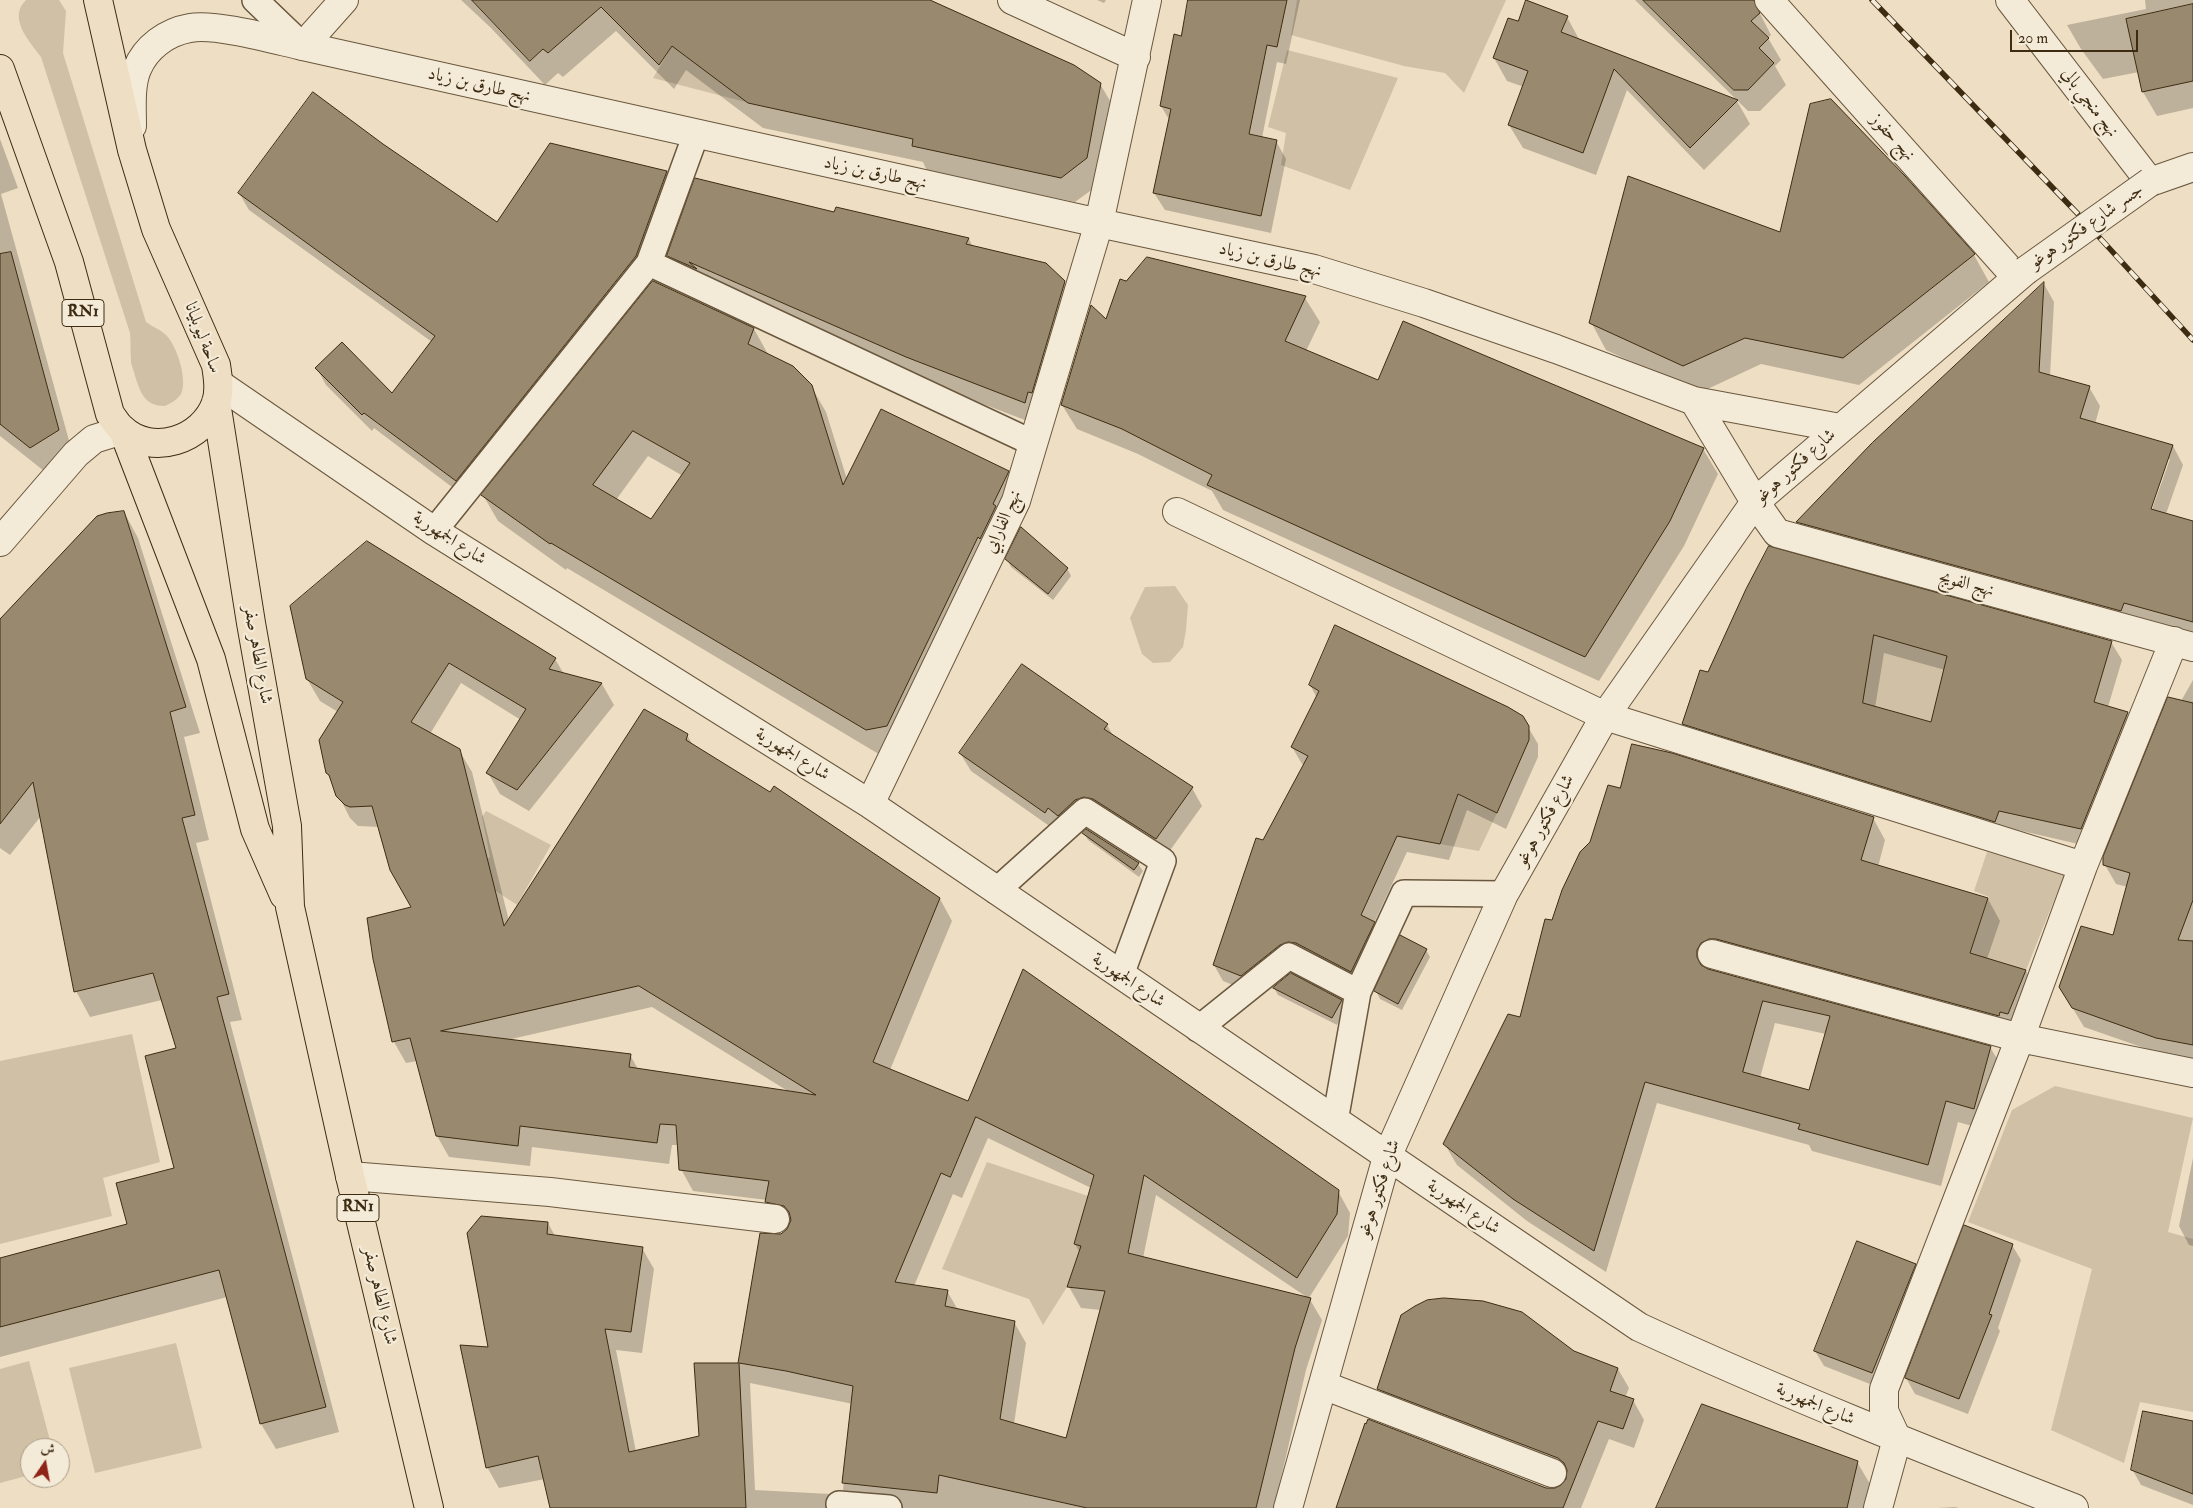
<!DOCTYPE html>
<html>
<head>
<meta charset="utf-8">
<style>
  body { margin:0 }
  #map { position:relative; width:2193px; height:1508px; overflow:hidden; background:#eedec3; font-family:"IM FELL Double Pica",Amiri,serif }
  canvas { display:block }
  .north { position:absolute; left:20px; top:1438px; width:50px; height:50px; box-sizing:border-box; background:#f4ead8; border:1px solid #ab9e89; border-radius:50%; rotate:12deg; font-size:14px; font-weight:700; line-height:20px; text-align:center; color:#3d2c12 }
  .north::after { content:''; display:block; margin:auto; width:18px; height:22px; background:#8f2418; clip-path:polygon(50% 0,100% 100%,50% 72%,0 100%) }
  .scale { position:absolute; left:2010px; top:30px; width:128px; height:22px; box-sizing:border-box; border:2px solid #3d2c12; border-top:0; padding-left:6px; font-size:15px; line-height:18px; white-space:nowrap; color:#3d2c12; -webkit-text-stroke:4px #f4ead8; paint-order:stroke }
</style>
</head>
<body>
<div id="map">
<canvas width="2193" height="1508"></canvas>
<div class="north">ش</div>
<div class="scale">20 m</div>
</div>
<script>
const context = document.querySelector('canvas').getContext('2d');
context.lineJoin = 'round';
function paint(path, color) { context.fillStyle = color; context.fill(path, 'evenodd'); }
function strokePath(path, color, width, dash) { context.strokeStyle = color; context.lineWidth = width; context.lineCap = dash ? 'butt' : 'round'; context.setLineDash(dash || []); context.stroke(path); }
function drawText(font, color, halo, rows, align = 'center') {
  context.font = font + ' "IM FELL Double Pica",Amiri,serif'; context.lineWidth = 4.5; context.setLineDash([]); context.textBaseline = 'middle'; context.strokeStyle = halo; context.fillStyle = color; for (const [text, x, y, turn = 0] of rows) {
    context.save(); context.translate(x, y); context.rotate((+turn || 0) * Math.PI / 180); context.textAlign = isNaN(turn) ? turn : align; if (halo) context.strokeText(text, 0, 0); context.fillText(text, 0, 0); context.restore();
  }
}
const green = new Path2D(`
  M26 0H59L66 11 63 53 146 322C153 327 161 330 166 335 177 346 188 380 181 394 177 400 171 403 165 406 145 406 141 394 135 376 134 371 131 365 131 360 130 351 131 342 130 333L41 57C30 42 7 18 26 0Z
  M1297 0H1506L1464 93 1445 73 1404 66 1291 35Z
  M672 46 783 55 753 104 653 78Z
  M1287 50 1398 78 1350 190 1281 165 1286 133 1268 127Z
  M1175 586 1188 605 1186 630 1183 647 1170 662 1153 663 1142 654 1130 618 1145 587Z
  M1874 635 1947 656 1931 722 1863 703Z
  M1367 751 1497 813 1479 851 1440 844Z
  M486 811 551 845 517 905 490 887 485 861 490 857 482 817Z
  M1987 852 2065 873 2026 970 1970 953 1989 897 1974 891Z
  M132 1034 160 1162 103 1178 112 1216 0 1244V1061Z
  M2055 1086 2193 1118 2168 1232 2193 1239V1412L2140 1402 2124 1463 2051 1430 2092 1269 1968 1222 2012 1110Z
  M987 1162 1088 1196 1074 1244 1081 1246 1067 1287 1043 1325 1029 1299 942 1269Z
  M176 1343 202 1448 95 1473 69 1368Z
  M29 1361 52 1448H30V1475L0 1483V1369Z`);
const shadow = new Path2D(`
  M461 0H927L1100 84 1115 109 1101 183 1075 202 927 171 923 162 763 128 686 70 674 89 616 31 563 77 558 73 545 85 490 27Z
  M1097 0H1106L1104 3Z
  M1190 0H1300L1286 64 1277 62 1262 138 1276 141 1286 159 1271 233 1165 210 1154 193 1170 121 1161 106 1182 37Z
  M1635 0H1753L1771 35 1768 38 1781 60 1775 66 1786 85 1760 111H1748Z
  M2145 0H2193V108L2157 116 2143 92 2139 72 2103 79 2081 49 2067 25 2146 9Z
  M1567 17 1580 41 1737 101 1750 124 1704 170 1627 90 1596 175 1523 148 1509 125 1524 87 1507 81 1494 58 1519 23Z
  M0 139 18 188 1 194 73 455 44 471 0 436Z
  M383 145 497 224 666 172 676 188 645 272 465 497 374 428 372 431 326 385 317 369 392 395 432 342 249 210 239 193Z
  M1904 177 1974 255 1989 282 1859 385 1761 364 1699 393 1606 350 1591 322Z
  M837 208 969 239 973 247 1064 282 1078 305 1038 425 920 380 682 278 668 255 835 213Z
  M1148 259 1305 298 1320 322 1306 351 1378 381 1703 449 1718 474 1684 546 1599 681 1223 510 1212 491 1138 454 1077 429 1062 405 1126 283Z
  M654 282 754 329 769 356 811 386 826 412 847 479 1008 472 1023 499 882 756 567 568 566 570 498 521 483 495ZM648 456 683 476 651 521 616 500Z
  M2044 284 2054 302 2050 376 2089 387 2100 406 2095 424 2173 446 2183 465 2166 514 2193 522V637L1809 541 1798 522 1873 444ZM2167 459H2170L2150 515 2148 514Z
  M124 512 138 538 200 733 184 737 209 840 196 843 242 1020 230 1022 339 1432 276 1449 261 1424 227 1297 0 1357V1259L129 1225 176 1169 177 1049 162 1000 90 1017 76 991 41 816 10 855 0 848V621Z
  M1007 559 1067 568 1071 576 1053 600 1011 567Z
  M1747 589 2111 642 2122 660 2108 707 2127 713 2138 731 2091 847 2009 828 1693 742 1683 724ZM1884 653 1945 670 1932 724 1875 708Z
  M291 607 555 659 564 674 602 684 614 705 529 811 500 794 488 773 521 720 461 683 430 734 459 750 472 772 509 921 687 735 694 747 770 794 774 788 940 899 952 921 890 1070 968 1103 1338 1191 1350 1213 1348 1236 1309 1298 1322 1320 1306 1370 1274 1508H853L843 1490 853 1404 750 1383 755 1490 830 1494 839 1508H552L545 1479 499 1488 487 1467 490 1349 548 1223 555 1236 642 1248 654 1269 642 1353 616 1350 636 1452 701 1437 739 1364 761 1234H782L790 1226 779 1223 767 1200 693 1191 681 1169 679 1145H672L669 1164 532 1147 530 1166 449 1157 437 1136 417 1061 406 1063 394 1042 374 957 413 908 380 827 358 826 350 818 327 773 338 712 320 701 307 679ZM652 1007 791 1093 638 1069 630 1055 507 1040ZM988 1138 1091 1188 1075 1244 1080 1253 1069 1287 1081 1308 1101 1310 1067 1440 1014 1424 1026 1343 1014 1322 958 1310 947 1291 914 1286 953 1194 962 1198ZM1156 1195 1308 1298 1143 1258Z
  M2193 680V1061L2167 1056 2084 1027 2060 987 2114 937 2128 887 2116 884 2105 865 2181 701Z
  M1310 685 1528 727 1538 744V757L1506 829 1467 810 1449 860 1407 852 1374 923 1383 939 1361 988 1306 959 1251 992 1223 981 1214 965 1263 842 1304 765 1302 764 1292 747 1317 698Z
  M1107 725 1114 737 1192 788 1202 806 1166 856 1104 816 1055 830 971 771 960 753Z
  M1621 789 1873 818 1885 840 1878 867 1988 899 2000 921 1987 959 2026 971 2038 993 2020 1036 1714 964 1710 971 1990 1047 2003 1069 1986 1130 1958 1122 1941 1186 1812 1151 1809 1145 1657 1103 1606 1272 1527 1221 1457 1165 1444 1143 1521 1018 1553 922 1591 843ZM1775 1023 1826 1034 1810 1091 1760 1078Z
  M1084 833 1138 864 1143 871 1139 877 1088 840Z
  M1426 950 1430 957 1402 1010 1380 999 1376 991Z
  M1274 988 1341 1001 1345 1008 1337 1025 1278 995Z
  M2193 1158V1246L2189 1245 2179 1226Z
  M2012 1245 2021 1260 1998 1328 2000 1331 1968 1414 1915 1394 1906 1378Z
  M1915 1265 1924 1281 1880 1388 1824 1366 1815 1351Z
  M1574 1352 1618 1369 1629 1388 1625 1398 1633 1400 1644 1420 1634 1448 1609 1439 1581 1508H1337L1555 1490 1562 1486 1568 1477 1390 1408 1379 1389Z
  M2193 1422V1505L2141 1485 2132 1469Z
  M1857 1462 1873 1489 1868 1508H1658Z
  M1955 1507 1959 1508H1938Z`);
const building = new Path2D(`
  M472 0H930L1074 65 1101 83 1087 158 1061 178 912 146 913 139 748 103 672 46 659 65 601 7 548 53 543 49 530 61Z
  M1188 0H1287L1277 47 1267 45 1249 134 1277 140 1261 216 1153 193 1171 109 1160 106 1174 34 1181 36Z
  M1526 0 1568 16 1561 32 1738 100 1690 148 1614 69 1583 153 1508 125 1528 71 1493 58 1508 18 1518 21Z
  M1643 0H1754L1760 13 1751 21 1769 38 1759 48 1774 63 1748 90H1734Z
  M2193 4V81L2142 92 2126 19Z
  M313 92 383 144 497 222 550 143 667 171 636 256 456 481 364 413 362 415 315 368 342 342 392 393 435 336 238 193Z
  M1831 99 1905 176 1975 254 1843 358 1745 338 1683 366 1589 323 1628 176 1780 232 1810 104Z
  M695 178 834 212 836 207 969 238 966 244 1046 263 1065 281 1032 393 1028 392 1025 403 906 357 689 262 697 269 667 256Z
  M11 252 59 430 30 448 0 424V254Z
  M1147 257 1306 296 1285 341 1378 380 1403 321 1704 448 1670 521 1585 657 1207 485 1212 475 1122 429 1061 405 1091 305 1106 319 1120 279 1126 281Z
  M653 281 754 328 748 344 793 366 812 385 843 485 881 409 1009 471 993 504 996 506 980 539 978 537 887 726 866 730 551 543 550 544 481 495ZM633 431 690 463 651 519 593 485Z
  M2044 282 2039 372 2090 386 2080 418 2173 445 2151 509 2193 521V622L2124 603 2121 611 1796 522 1872 443Z
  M124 511 186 707 170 712 195 815 182 818 229 994 217 997 326 1407 260 1424 219 1270 0 1327V1258L127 1224 116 1183 174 1168 145 1056 176 1048 153 973 74 992 33 782 0 824V619L97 516 107 513Z
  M1021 527 1068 568 1048 594 1005 559Z
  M367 541 556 658 549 669 602 683 517 790 486 773 526 709 449 663 411 722 460 749 504 926 644 709 688 734 686 740 770 792 774 786 940 898 873 1062 968 1101 1023 969 1339 1190 1337 1214 1297 1278 1144 1175 1128 1253 1311 1298 1295 1348 1256 1508H1087L939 1475 937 1493 842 1483 853 1386 786 1371 739 1363 746 1508H550L538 1456 486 1468 460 1345 488 1347 467 1233 481 1216 548 1222 547 1234 643 1247 631 1332 605 1329 629 1452 699 1436 694 1363H738L760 1233 781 1234 787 1229 791 1220 789 1212 784 1206 765 1202 769 1181 679 1170 676 1125 660 1124 657 1143 520 1126 518 1146 436 1136 410 1038 392 1042 373 959 367 918 411 907 390 870 372 806 350 807 345 805 336 796 329 775 326 773 319 740 343 702 306 679 290 606ZM639 986 732 1043 816 1095 629 1067 631 1054 441 1031ZM976 1117 1094 1175 1074 1244 1081 1246 1067 1287 1105 1291 1066 1438 1000 1419 1015 1321 945 1306 948 1290 895 1282 941 1173 950 1177Z
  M1769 546 2112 641 2094 702 2128 712 2081 829 1999 811 1995 822 1682 724 1700 670 1708 672 1746 589ZM1874 635 1947 656 1931 722 1863 703Z
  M1335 625 1508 707 1523 716 1529 726V740L1497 813 1458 794 1440 844 1397 836 1361 915 1375 922 1351 972 1296 943 1288 942 1280 945 1241 976 1213 965 1256 838 1263 840 1308 756 1291 747 1319 691 1309 685Z
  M1022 664 1108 724 1104 729 1193 787 1156 839 1093 799 1084 797 1075 800 1058 816 1048 808 1045 813 959 753Z
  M2168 697 2193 703V900L2178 940 2193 941V1045L2156 1038 2072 1008 2059 987 2081 926 2113 935 2130 873 2103 865V857Z
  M1632 744 1672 753 1874 817 1861 860 1988 898 1970 953 2026 970 2008 1014 2000 1012 1999 1016 1716 939H1709L1701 943 1697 950V957L1701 965 1708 969 1991 1046 1974 1109 1946 1101 1928 1165 1798 1129 1800 1124 1645 1082 1594 1251 1513 1199 1443 1144 1508 1014 1520 1017 1545 919 1552 920 1562 890 1580 852 1590 842 1608 785 1620 788ZM1763 1001 1830 1016 1809 1090 1743 1072Z
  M1086 829 1139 863 1134 870 1082 833Z
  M1400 935 1427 949 1398 1004 1374 991Z
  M1291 973 1342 1000 1332 1018 1273 988Z
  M1964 1225 2013 1244 1989 1314 1992 1315 1959 1399 1905 1378Z
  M1857 1241 1916 1264 1872 1373 1814 1351Z
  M1444 1298 1483 1301 1522 1312 1574 1351 1618 1368 1610 1391 1634 1399 1623 1429 1598 1421 1563 1508H1336L1365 1423 1366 1424 1368 1419 1546 1488H1555L1561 1485 1566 1479 1567 1470 1564 1463 1558 1458 1377 1389 1401 1315 1415 1306 1427 1300Z
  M1702 1404 1858 1461 1847 1508H1656Z
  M2143 1411 2193 1421V1494L2131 1470Z`);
const service = new Path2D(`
  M255 0 303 46
  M649 263 1033 443
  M434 531 649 263 696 134
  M996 891 1085 811 1163 861 1121 975
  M1358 992 1404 893 1504 894
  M1198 1029 1289 956 1358 992 1335 1121
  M839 1504 889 1508`);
const pedestrian = new Path2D(`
  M303 46 344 0`);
const minor = new Path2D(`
  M1012 0 1136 57
  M1769 0 2016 277
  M2010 0 2150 182 2193 167
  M132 126C132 107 130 86 137 69 146 47 167 32 190 28 215 23 276 40 303 46L1099 223 1314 269 1424 303 1556 349 1694 401 1840 428
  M219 384 434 531 870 804 1639 1327C1782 1393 1927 1451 2074 1508
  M1694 401 1755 502 1777 533 2193 647
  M1177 512 1605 716 2083 866
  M0 542 76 454 94 439 123 430
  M870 804 1016 501 1099 223 1147 0
  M1712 954 2020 1038 2193 1073
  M350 1176 550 1192 775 1219
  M1323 1385 1552 1473
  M1288 1508 1387 1157 1504 894 1605 716 1755 502 2025 271
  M1878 1508 1897 1439 1884 1411V1389L2020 1038 2083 866 2174 641`);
const primary = new Path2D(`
  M0 69 69 262 110 414C114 419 117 425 122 429 152 457 203 440 216 403 220 391 218 378 216 365L156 229 132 150 98 0
  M216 402 251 623 287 826 290 907 350 1176 429 1508
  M123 430 211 659 255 829 284 895`);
const rail = new Path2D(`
  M1872 0 2078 214 2193 340`);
const minorBridge = new Path2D(`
  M2025 271 2150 182`);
const shields = [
  [83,313,42],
  [358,1208,42]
];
const shieldNames = [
  ["RN1",83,313],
  ["RN1",358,1208]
];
const streetNames = [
  ["نهج طارق بن زياد",479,86,13],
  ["نهج منجي بالي",2089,103,53],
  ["نهج حفوز",1892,138,48],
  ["نهج طارق بن زياد",875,174,12],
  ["جسر شارع فكتور هوغو",2087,227,-35],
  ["نهج طارق بن زياد",1270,261,13],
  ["ساحة ليوبليانا",202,338,69],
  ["شارع فكتور هوغو",1796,467,-42],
  ["نهج الفارابي",1004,522,-66],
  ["شارع الجمهورية",449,539,33],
  ["نهج الفويج",1966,585,15],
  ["شارع الطاهر صفر",257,655,80],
  ["شارع الجمهورية",792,755,32],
  ["شارع فكتور هوغو",1546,821,-61],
  ["شارع الجمهورية",1128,981,34],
  ["شارع فكتور هوغو",1380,1189,-72],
  ["شارع الجمهورية",1463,1208,34],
  ["شارع الطاهر صفر",379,1296,77],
  ["شارع الجمهورية",1815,1405,23]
];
paint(green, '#d0c0a5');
paint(shadow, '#0003');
paint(building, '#99896e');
strokePath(building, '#3d2c12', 1);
strokePath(service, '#69583e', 28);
strokePath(pedestrian, '#69583e', 30);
strokePath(minor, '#69583e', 30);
strokePath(primary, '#3d2c12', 30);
strokePath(service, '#f4ead8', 25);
strokePath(pedestrian, '#f4ead8', 28);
strokePath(minor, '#f4ead8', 28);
strokePath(primary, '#eedec3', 28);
strokePath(rail, '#3d2c12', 5.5);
strokePath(rail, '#f4ead8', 4, [11]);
strokePath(minorBridge, '#69583e', 30, []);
strokePath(minorBridge, '#f4ead8', 28);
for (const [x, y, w] of shields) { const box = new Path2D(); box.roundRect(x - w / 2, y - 13.5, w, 27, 4); context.fillStyle = '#f4ead8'; context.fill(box); strokePath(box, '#3d2c12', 1); }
drawText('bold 16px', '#3d2c12', null, shieldNames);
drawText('18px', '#3d2c12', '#f4ead8', streetNames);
</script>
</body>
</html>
